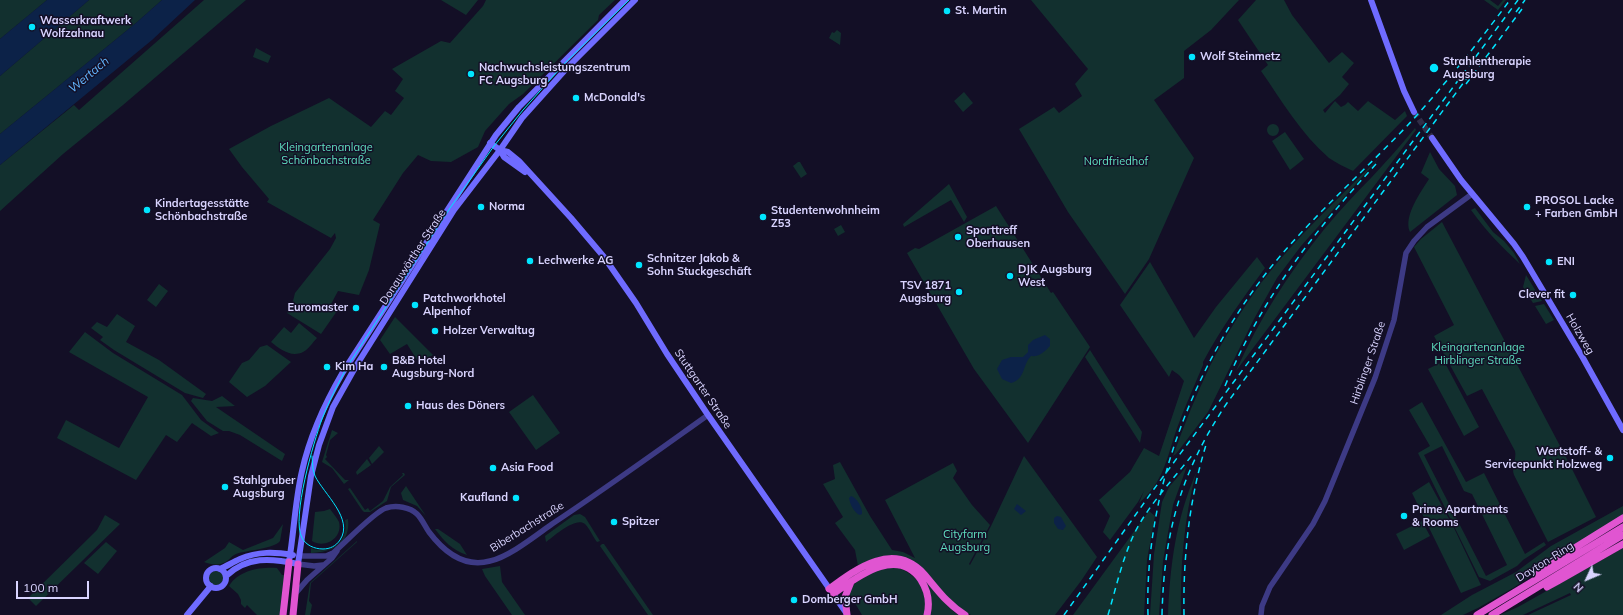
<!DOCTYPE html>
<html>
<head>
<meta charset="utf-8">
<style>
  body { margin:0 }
  #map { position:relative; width:1623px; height:615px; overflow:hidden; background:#130f26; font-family:Mulish,sans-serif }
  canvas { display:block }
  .north { position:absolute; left:1567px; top:559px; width:40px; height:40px; -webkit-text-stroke:3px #130f26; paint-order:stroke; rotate:226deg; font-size:11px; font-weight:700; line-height:16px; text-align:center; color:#d9d4ff }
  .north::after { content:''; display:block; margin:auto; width:14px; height:18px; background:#d9d4ff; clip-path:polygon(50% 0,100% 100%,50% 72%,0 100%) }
  .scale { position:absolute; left:16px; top:581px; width:73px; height:18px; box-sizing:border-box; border:2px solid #d9d4ff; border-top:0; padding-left:5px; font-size:12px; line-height:14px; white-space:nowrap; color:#d9d4ff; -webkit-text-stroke:3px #130f26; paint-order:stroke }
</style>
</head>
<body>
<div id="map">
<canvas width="1623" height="615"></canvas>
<div class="north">N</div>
<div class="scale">100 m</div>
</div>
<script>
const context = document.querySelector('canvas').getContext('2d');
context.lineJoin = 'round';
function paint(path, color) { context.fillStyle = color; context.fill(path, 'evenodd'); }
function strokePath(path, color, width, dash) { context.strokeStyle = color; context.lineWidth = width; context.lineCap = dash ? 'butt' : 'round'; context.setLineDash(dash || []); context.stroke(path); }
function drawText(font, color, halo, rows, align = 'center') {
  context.font = font + ' Mulish,sans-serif'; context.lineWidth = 3; context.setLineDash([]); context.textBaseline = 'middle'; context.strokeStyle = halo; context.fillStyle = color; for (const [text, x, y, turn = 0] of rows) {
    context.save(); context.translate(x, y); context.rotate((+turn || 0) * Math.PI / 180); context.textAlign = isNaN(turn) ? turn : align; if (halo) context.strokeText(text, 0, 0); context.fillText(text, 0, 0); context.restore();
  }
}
const green = new Path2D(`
  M0 0H47L0 39Z
  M89 0H162L136 23 0 134V76Z
  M204 0H246L123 105 63 154 0 211V165L74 105 79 110Z
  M441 0H478L466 15Z
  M486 0H615L599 15 598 20 523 94 509 104 485 131 478 147 451 162 431 161 418 155 403 173 373 220 380 224 369 270 359 295 338 291 330 306 337 311 321 334 287 313 292 305 295 293 330 249 336 238 335 233 331 238 267 202 269 199 242 167 229 149 271 126 329 98 371 127 385 111 391 115 404 98 395 91 403 79 392 69 441 41 450 43 483 6Z
  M1031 0H1239L1211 30 1184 51V78L1154 100 1194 158 1149 259 1125 294 1068 212 1019 129 1054 107 1059 113 1082 96 1075 84 1088 69Z
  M1256 0H1284L1292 15 1329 63 1342 52 1354 63 1342 77 1349 84 1340 95 1323 110 1325 113 1335 101 1341 107 1345 105 1348 102 1358 111 1368 101 1395 120 1405 111 1407 116 1353 171C1345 167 1336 163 1329 158 1301 134 1282 101 1261 71L1268 65 1238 20Z
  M1484 0H1490L1498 6 1503 0H1506L1498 10Z
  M837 30 841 33 840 45 829 38 832 32 834 33Z
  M256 48 271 56 268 63 253 57Z
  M964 92 973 103 963 112 954 101Z
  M1267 130a6 6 0 1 1 12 0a6 6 0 1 1-12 0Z
  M1415 128 1416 130 1236 371C1259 319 1290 271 1326 227 1340 210 1355 194 1371 178 1386 162 1401 145 1415 128Z
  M1285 132 1304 159 1290 170 1272 141Z
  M1430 152 1439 169 1455 186 1457 195 1410 232C1403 216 1421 192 1429 179L1421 173Z
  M1380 157 1301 246 1277 278 1254 319 1208 412 1176 454 1173 456C1184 425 1196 395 1210 366 1224 337 1243 309 1261 283 1296 237 1339 198 1380 157Z
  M798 162H800L807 174 801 178 793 166Z
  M949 184 967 217 964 222 951 200 904 227 903 224Z
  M996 206 1051 293 1053 292 1090 347 1028 443 974 369 907 253 915 248 919 249Z
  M1475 208 1493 232 1504 241 1514 253 1520 264C1502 247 1485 230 1471 210Z
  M1442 222 1569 463 1596 517 1548 542 1514 475C1511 467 1517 459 1515 451L1482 389 1467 396 1434 336 1454 325 1414 247 1421 239Z
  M841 225 845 232 838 236 834 229Z
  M1257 257 1265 268C1243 298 1221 328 1203 362V365C1194 387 1184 408 1176 431 1167 458 1163 483 1139 503L1144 491 1138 502 1110 540 1103 532 1110 516 1099 500 1130 472 1144 448 1159 456 1184 381 1179 375 1172 370 1169 377 1120 305 1150 262 1194 338 1216 307Z
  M1526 275 1542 301 1533 303 1523 287Z
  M159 284 168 291 156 307 147 300Z
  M1544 304 1554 320 1546 324 1535 306Z
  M117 314 135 326 126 342 159 360 206 394 203 398 185 393 114 350 100 340 103 337 91 328 97 322 107 327Z
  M395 317 433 355 419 363 407 344 390 354 380 340Z
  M299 323 317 338C313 342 308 350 303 352 291 358 280 349 271 342L284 327 291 333Z
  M85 332 113 353 182 395 201 420 219 433 211 436 192 423 177 442 166 435 136 480 57 438 66 420 119 448 148 397 69 352Z
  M267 345 291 362 265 386 247 397 229 382 242 363 249 360 260 347Z
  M1090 350 1142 432 1140 443 1085 357Z
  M1444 361 1479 427 1464 436 1428 369Z
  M533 395 560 433 536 450 509 412Z
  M222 396 235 406 216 407 285 454 282 461 240 435 229 431H223L207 421 191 401 193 398 212 401Z
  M1422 402 1466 482 1484 473 1525 554 1544 542 1546 545 1523 560 1517 566 1490 581 1479 577 1418 453 1430 446 1409 410ZM1442 446 1464 491 1472 494 1507 565 1486 576 1424 455Z
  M332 430 338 433 330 440 326 455 327 457 325 459 345 480H349L344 484 332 468 322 462Z
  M379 446 384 452 372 464 369 458Z
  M1024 456 1097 557 1081 581 1055 615H971L961 610 900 556C884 554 872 558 858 566L855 550 835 523 843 517 823 484 835 479 833 465 840 462 870 516 892 550 903 552 915 558 885 500 953 463 957 471 953 478 972 505 990 525 969 564 970 565 991 526Z
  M367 459 371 465 357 475 356 472Z
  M1187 466 1173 505 1163 561 1159 615H1150L1154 554 1162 502 1169 487Z
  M402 473H404L405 475 391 487 387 501 370 512H364L362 510 348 489 350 488 365 510 368 508 370 511 383 501 390 487 403 475Z
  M1196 473C1184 519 1180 567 1181 615H1168C1170 565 1176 519 1196 473Z
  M1429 482 1455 530 1481 585 1461 593 1412 493Z
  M406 486 426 516 417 506 403 500 401 493Z
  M1623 506V515L1513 588 1478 608 1463 615H1441L1472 595 1516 572 1551 546Z
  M330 509C333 513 337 518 339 522 343 538 325 549 312 541L315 512 324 511Z
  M1149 511 1155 516 1147 560 1144 615H1073Z
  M580 514 585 517 600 541 597 542C593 537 590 529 585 524 576 516 554 536 546 542L545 536 574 515Z
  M105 515 120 524 36 606 28 598 97 530Z
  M348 519C351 544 332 552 311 553V548C332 556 349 541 345 520Z
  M1422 521 1430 536 1404 550 1396 534Z
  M283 524 280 541C274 549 247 550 236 554 231 556 228 562 223 563 217 566 210 564 204 562L225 548 229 542 243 550 273 538Z
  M435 529H438L460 544 467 555C452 550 444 541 435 529Z
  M357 541V542L311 583 309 601 312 605 310 615H305L310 583Z
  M106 542 117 551 98 574 84 563Z
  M602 544H604L653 615H648L600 546Z
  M1623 548V615H1528L1571 595 1570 593 1523 615H1500L1518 607Z
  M889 561C923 563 934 597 958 615H929C935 585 914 557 882 563 867 566 853 577 841 586L840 584C855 574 870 563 889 561Z
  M500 566 502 582 525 615H512L485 576 482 569Z
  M897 567C919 576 929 591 924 615H862L849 593 854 584 875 570Z
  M277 568 282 575H285L280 615H257L247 605 245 608 241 604V600L238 594 229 586C239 570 260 567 277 568Z
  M209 578a7 7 0 1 1 14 0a7 7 0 1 1-14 0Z`);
const water = new Path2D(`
  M47 0H89L0 76V39Z
  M162 0H195L152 40 0 165V134L136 23Z
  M1045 335 1050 339V346C1044 352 1040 357 1031 356 1022 365 1026 379 1011 383L1002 379 997 369 1002 360 1011 357H1023L1028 352V345L1033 340Z
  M851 496C857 498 863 508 862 514L860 515C854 513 850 504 849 498Z
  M1017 504 1026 511 1021 515 1014 509Z
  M1057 516 1061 517 1066 526 1063 530 1058 529 1054 523V518Z`);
const secondaryTunnel = new Path2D(`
  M1414 112 1432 138`);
const tertiary = new Path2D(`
  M299 556H326L333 553C345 543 374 512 386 508 396 505 410 507 417 514 422 519 425 526 429 532 444 552 464 568 490 561 509 557 535 536 552 524 605 489 656 452 708 415
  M298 564 314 566 323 565
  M295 594 307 580 332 558 337 551
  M1261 615 1262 606 1270 587 1313 524 1325 501 1375 378 1394 320 1406 253 1414 241 1427 227 1472 194`);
const secondary = new Path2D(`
  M1371 0 1404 91 1414 112
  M1432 138 1461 180 1514 244 1523 257 1583 358 1623 430
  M490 143 500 150 504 157 525 172
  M500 150 508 152 519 161 571 218 604 257 636 303 667 354 708 415 847 614
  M289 562C294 532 295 501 302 471 310 435 325 403 343 372L496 135 519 107 625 0
  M206 578a10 10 0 1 1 20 0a10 10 0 1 1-20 0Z
  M220 569C227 566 233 562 240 559 258 551 275 552 293 555
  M226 576C247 556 271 558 298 564L311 476 319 445 333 407 356 366 454 210 500 150 522 118 566 69 635 0
  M187 615 211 586`);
const trunk = new Path2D(`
  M1538 574 1573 549 1623 518
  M1547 587 1558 581 1623 544
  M829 589C857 568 894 541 924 574 937 589 947 604 965 615
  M833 594C856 578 897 545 921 580 928 591 930 603 927 615
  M283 615 289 562
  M293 615 298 564
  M847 615 845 597 851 582
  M1477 615 1623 527
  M1492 615 1623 535`);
const tram = new Path2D(`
  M312 456 313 469 315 476C324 494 354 519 340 540 336 546 330 549 323 549 314 549 306 545 302 538 291 518 314 441 322 419 329 401 338 384 347 367L450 208 494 146 523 110 564 64 629 0`);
const rail = new Path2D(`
  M1516 12 1525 0
  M1466 84 1522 9
  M1225 386C1262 298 1312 234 1376 164
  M1064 615 1154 489 1518 0
  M1108 615C1117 585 1124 550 1140 523 1155 498 1175 477 1193 454
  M1148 615C1144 492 1195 362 1271 267 1313 216 1362 173 1407 126 1444 86 1478 43 1510 0
  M1162 615C1164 531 1181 472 1227 403L1467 78
  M1184 615C1183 558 1189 500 1206 445`);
const markers = [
  [947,11,4,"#00e5ff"],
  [32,27,4,"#00e5ff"],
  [1192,57,4,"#00e5ff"],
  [1434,68,5,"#00e5ff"],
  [471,74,4,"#00e5ff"],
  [576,98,4,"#00e5ff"],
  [481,207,4,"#00e5ff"],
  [1527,207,4,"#00e5ff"],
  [147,210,4,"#00e5ff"],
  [763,217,4,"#00e5ff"],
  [958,237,4,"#00e5ff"],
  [530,261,4,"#00e5ff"],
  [1549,262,4,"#00e5ff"],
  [639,265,4,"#00e5ff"],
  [1010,276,4,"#00e5ff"],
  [959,292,4,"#00e5ff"],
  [1573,295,4,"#00e5ff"],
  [415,305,4,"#00e5ff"],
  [356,308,4,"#00e5ff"],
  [435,331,4,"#00e5ff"],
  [327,367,4,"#00e5ff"],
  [384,367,4,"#00e5ff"],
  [408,406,4,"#00e5ff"],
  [1610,458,4,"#00e5ff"],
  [493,468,4,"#00e5ff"],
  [225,487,4,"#00e5ff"],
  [516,498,4,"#00e5ff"],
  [1404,516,4,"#00e5ff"],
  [614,522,4,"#00e5ff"],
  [794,600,4,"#00e5ff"]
];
const poiNames = [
  ["St. Martin",955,11],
  ["Wasserkraftwerk",40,21],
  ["Wolfzahnau",40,34],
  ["Wolf Steinmetz",1200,57],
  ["Strahlentherapie",1443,62],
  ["Augsburg",1443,75],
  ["Nachwuchsleistungszentrum",479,68],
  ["FC Augsburg",479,81],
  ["McDonald's",584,98],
  ["PROSOL Lacke",1535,201],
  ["+ Farben GmbH",1535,214],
  ["Kindertagesstätte",155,204],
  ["Schönbachstraße",155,217],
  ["Norma",489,207],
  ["Studentenwohnheim",771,211],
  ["Z53",771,224],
  ["Sporttreff",966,231],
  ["Oberhausen",966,244],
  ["Schnitzer Jakob &",647,259],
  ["Sohn Stuckgeschäft",647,272],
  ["Lechwerke AG",538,261],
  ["ENI",1557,262],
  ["DJK Augsburg",1018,270],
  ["West",1018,283],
  ["TSV 1871",951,286,"right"],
  ["Augsburg",951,299,"right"],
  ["Clever fit",1565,295,"right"],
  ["Patchworkhotel",423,299],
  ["Alpenhof",423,312],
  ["Euromaster",348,308,"right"],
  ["Holzer Verwaltug",443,331],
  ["B&B Hotel",392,361],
  ["Augsburg-Nord",392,374],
  ["Kim Ha",335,367],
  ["Haus des Döners",416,406],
  ["Wertstoff- &",1602,452,"right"],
  ["Servicepunkt Holzweg",1602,465,"right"],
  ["Asia Food",501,468],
  ["Stahlgruber",233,481],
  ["Augsburg",233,494],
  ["Kaufland",508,498,"right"],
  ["Prime Apartments",1412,510],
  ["& Rooms",1412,523],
  ["Spitzer",622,522],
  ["Domberger GmbH",802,600]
];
const parkNames = [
  ["Kleingartenanlage",326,148],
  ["Schönbachstraße",326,161],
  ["Nordfriedhof",1116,162],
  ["Kleingartenanlage",1478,348],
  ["Hirblinger Straße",1478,361],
  ["Cityfarm",965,535],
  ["Augsburg",965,548]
];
const streetNames = [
  ["Donauwörther Straße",413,257,-57],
  ["Holzweg",1580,334,60],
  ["Hirblinger Straße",1368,363,-71],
  ["Stuttgarter Straße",703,389,56],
  ["Biberbachstraße",527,527,-32],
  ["Dayton-Ring",1545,562,-32]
];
const waterNames = [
  ["Wertach",89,75,-40]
];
paint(green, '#12302f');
paint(water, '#0c2248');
strokePath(secondaryTunnel, '#312d47', 6, [6, 3]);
strokePath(tertiary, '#3d3a85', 5.5);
strokePath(secondary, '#6f6bff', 6);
strokePath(trunk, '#e055d1', 7);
strokePath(tram, '#00e5ff', 1);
strokePath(rail, '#00e5ff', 1.5, [6, 5]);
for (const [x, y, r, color] of markers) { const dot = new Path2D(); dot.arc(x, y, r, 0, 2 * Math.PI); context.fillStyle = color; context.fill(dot); strokePath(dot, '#130f26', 1.5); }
drawText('bold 11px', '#d9d4ff', '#130f26', poiNames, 'left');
drawText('11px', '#5fe0c0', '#130f26', parkNames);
drawText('11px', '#d9d4ff', '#130f26', streetNames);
drawText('italic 12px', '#62b6ff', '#130f26', waterNames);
</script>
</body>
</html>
